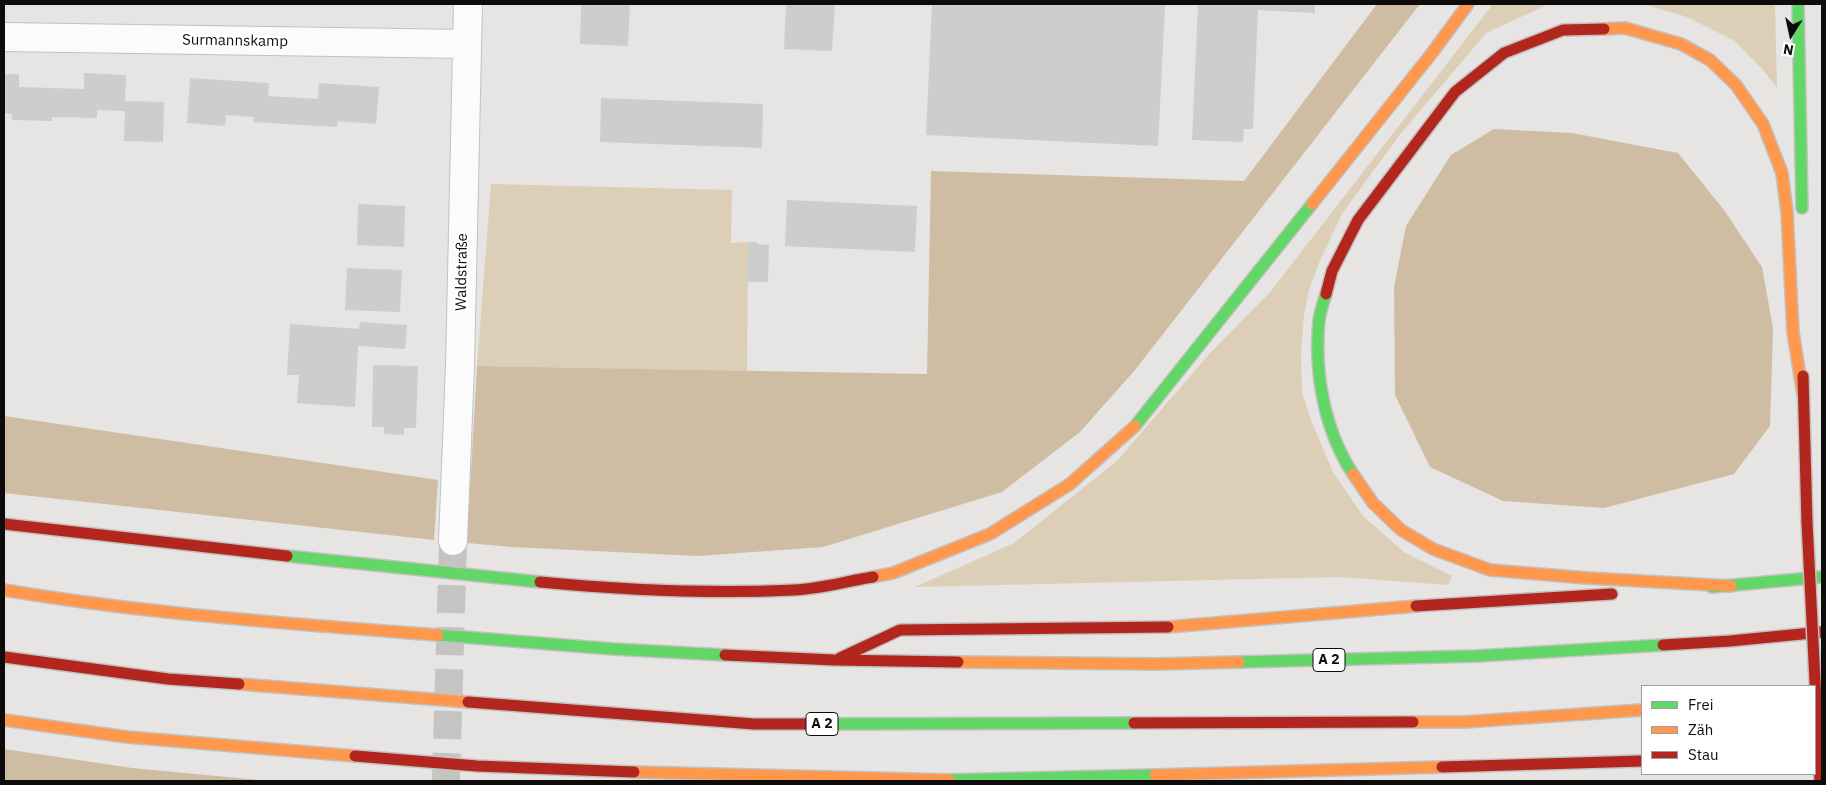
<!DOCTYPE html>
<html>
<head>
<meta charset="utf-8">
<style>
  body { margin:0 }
  #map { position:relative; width:1826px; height:785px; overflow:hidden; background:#e6e5e3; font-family:"IBM Plex Sans",sans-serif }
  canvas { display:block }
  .frame { position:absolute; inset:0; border:5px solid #0d0c0b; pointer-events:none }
  .legend { position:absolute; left:1641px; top:685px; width:175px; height:90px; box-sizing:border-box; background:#fff; border:1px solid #9e9e9d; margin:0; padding:6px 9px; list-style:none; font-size:15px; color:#0d0c0b }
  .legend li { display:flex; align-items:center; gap:10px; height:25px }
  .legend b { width:25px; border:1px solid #9e9e9d }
  .north { position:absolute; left:1766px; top:10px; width:50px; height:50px; -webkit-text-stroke:4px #fff; paint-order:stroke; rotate:190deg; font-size:14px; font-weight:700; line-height:20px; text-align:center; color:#0d0c0b }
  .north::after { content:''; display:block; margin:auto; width:18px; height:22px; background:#0d0c0b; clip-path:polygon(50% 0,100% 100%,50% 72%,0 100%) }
</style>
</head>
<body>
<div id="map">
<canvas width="1826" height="785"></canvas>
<div class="frame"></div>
<ul class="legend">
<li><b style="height:6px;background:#63d668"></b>Frei</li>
<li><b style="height:6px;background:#ff974d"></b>Zäh</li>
<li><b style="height:6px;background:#b3261e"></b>Stau</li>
</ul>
<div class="north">N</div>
</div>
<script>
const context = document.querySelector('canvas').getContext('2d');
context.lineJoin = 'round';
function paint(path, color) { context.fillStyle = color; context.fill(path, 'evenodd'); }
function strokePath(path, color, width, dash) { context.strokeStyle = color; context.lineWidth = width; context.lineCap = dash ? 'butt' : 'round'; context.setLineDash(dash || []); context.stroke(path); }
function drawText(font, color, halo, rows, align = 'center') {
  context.font = font + ' "IBM Plex Sans",sans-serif'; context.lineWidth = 4.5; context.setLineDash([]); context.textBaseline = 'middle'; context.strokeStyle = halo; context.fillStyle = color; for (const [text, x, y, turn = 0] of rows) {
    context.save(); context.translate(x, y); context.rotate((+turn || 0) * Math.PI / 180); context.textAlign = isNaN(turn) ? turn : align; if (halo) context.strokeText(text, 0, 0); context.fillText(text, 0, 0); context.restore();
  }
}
const green = new Path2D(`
  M1493 4H1549L1486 33 1398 137 1342 214 1319 263 1309 290 1304 315 1301 354 1302 392 1311 420 1333 472 1363 516 1405 553 1452 576 1448 585 1340 577 915 587 1014 543 1117 461 1211 352 1271 291Z
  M1643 4H1775L1777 88 1763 70 1735 41 1687 17Z
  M491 184 732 190 731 243 748 242 747 371 477 366Z`);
const forest = new Path2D(`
  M1377 4H1420L1135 370 1080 432 1002 492 823 547 698 556 512 547 467 543 477 366 927 374 931 171 1244 181Z
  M1494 129 1572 133 1678 153 1724 210 1762 267 1773 328 1770 426 1734 474 1604 508 1503 501 1430 467 1395 395 1394 287 1406 226 1451 155Z
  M4 416 438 480 434 540 4 493Z
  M4 749 132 768 270 781H4Z`);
const building = new Path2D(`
  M581 4H630L628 46 580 44Z
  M786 4H835L832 51 784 49Z
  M932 4H1165L1158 146 926 135Z
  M1198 4H1315V13L1258 10 1253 129H1244L1243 142 1192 140Z
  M84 73 126 75 125 101 164 102 163 142 124 141 125 111 97 110V118L52 117V121L12 120V114L4 113V74H19V87L84 89Z
  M190 78 269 83 268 96 318 99 319 83 379 87 376 124 338 121 337 127 253 122 254 117 226 115 225 126 187 123Z
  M601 98 763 104 762 148 600 142Z
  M787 200 917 206 915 252 785 246Z
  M358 204 405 206 404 247 357 245Z
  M748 242H757V244L769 245 768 282H747Z
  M347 268 402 270 400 312 345 310Z
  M360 322 407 325 405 349 358 346 355 407 297 403 299 375H287L290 324 359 329Z
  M373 365 418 366 416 428H404V435L384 434V427H372Z`);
const streetTunnel = new Path2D(`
  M446 781 453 541`);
const street = new Path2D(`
  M4 37 467 44
  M453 541 460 366 468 4`);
const fast = new Path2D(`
  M1798 4 1802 208
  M1326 294C1323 303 1320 312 1319 320 1314 372 1324 430 1353 474
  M1135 426 1312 204
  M287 556 540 582
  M1712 587 1822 577
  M438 635 613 649 725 655
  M1239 662 1476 656 1663 645
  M820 724 1134 723
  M949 780 1155 775`);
const slow = new Path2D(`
  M1604 29 1625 28 1681 44 1710 60 1736 85 1763 124 1782 173 1787 212 1793 332 1803 395
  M1312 204 1432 53 1468 4
  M1353 474 1373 503 1401 530 1433 549 1490 570 1587 578 1731 586
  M873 577 893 573 990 534 1070 484 1135 426
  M4 590C147 614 293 624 438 635
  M1168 627 1416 606
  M958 662 1158 664 1239 662
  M239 684 468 702
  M4 720 127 737 355 756
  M1413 722H1464L1642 710
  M634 772 949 780
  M1155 775 1442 767`);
const jam = new Path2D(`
  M1326 294 1332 271 1358 220 1455 92 1504 53 1563 30 1604 29
  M1803 376 1807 522
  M4 524 287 556
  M540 582C624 590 710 594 794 590 820 589 847 581 873 577
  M1416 606 1612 594
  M1663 645 1730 641 1822 632
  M725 655 834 660 958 662
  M4 657 168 679 239 684
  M840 658 900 630 1168 627
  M468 702 754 724H820
  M1134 723 1413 722
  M355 756 477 766 634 772
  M1442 767 1642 761`);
const jamBridge = new Path2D(`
  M1807 522 1820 781`);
const shields = [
  [1329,660,32],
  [822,724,32]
];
const shieldNames = [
  ["A 2",1329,660],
  ["A 2",822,724]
];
const streetNames = [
  ["Surmannskamp",235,41,1],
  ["Waldstraße",462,272,-89]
];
paint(green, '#ddceb7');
paint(forest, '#cebda2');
paint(building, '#cdcdcb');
strokePath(streetTunnel, '#c5c4c3', 28, [28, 14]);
strokePath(street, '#c2c1c0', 30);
strokePath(fast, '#c2c1c0', 14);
strokePath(slow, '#c2c1c0', 14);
strokePath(jam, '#c2c1c0', 14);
strokePath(street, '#fbfbfb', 28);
strokePath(fast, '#63d668', 11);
strokePath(slow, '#ff974d', 11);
strokePath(jam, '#b3261e', 11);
strokePath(jamBridge, '#c2c1c0', 14, []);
strokePath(jamBridge, '#b3261e', 11);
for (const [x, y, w] of shields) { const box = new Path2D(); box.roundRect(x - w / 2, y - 11.5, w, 23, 4); context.fillStyle = '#fff'; context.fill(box); strokePath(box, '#0d0c0b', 1); }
drawText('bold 14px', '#0d0c0b', null, shieldNames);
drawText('15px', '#0d0c0b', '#fff', streetNames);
</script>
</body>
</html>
